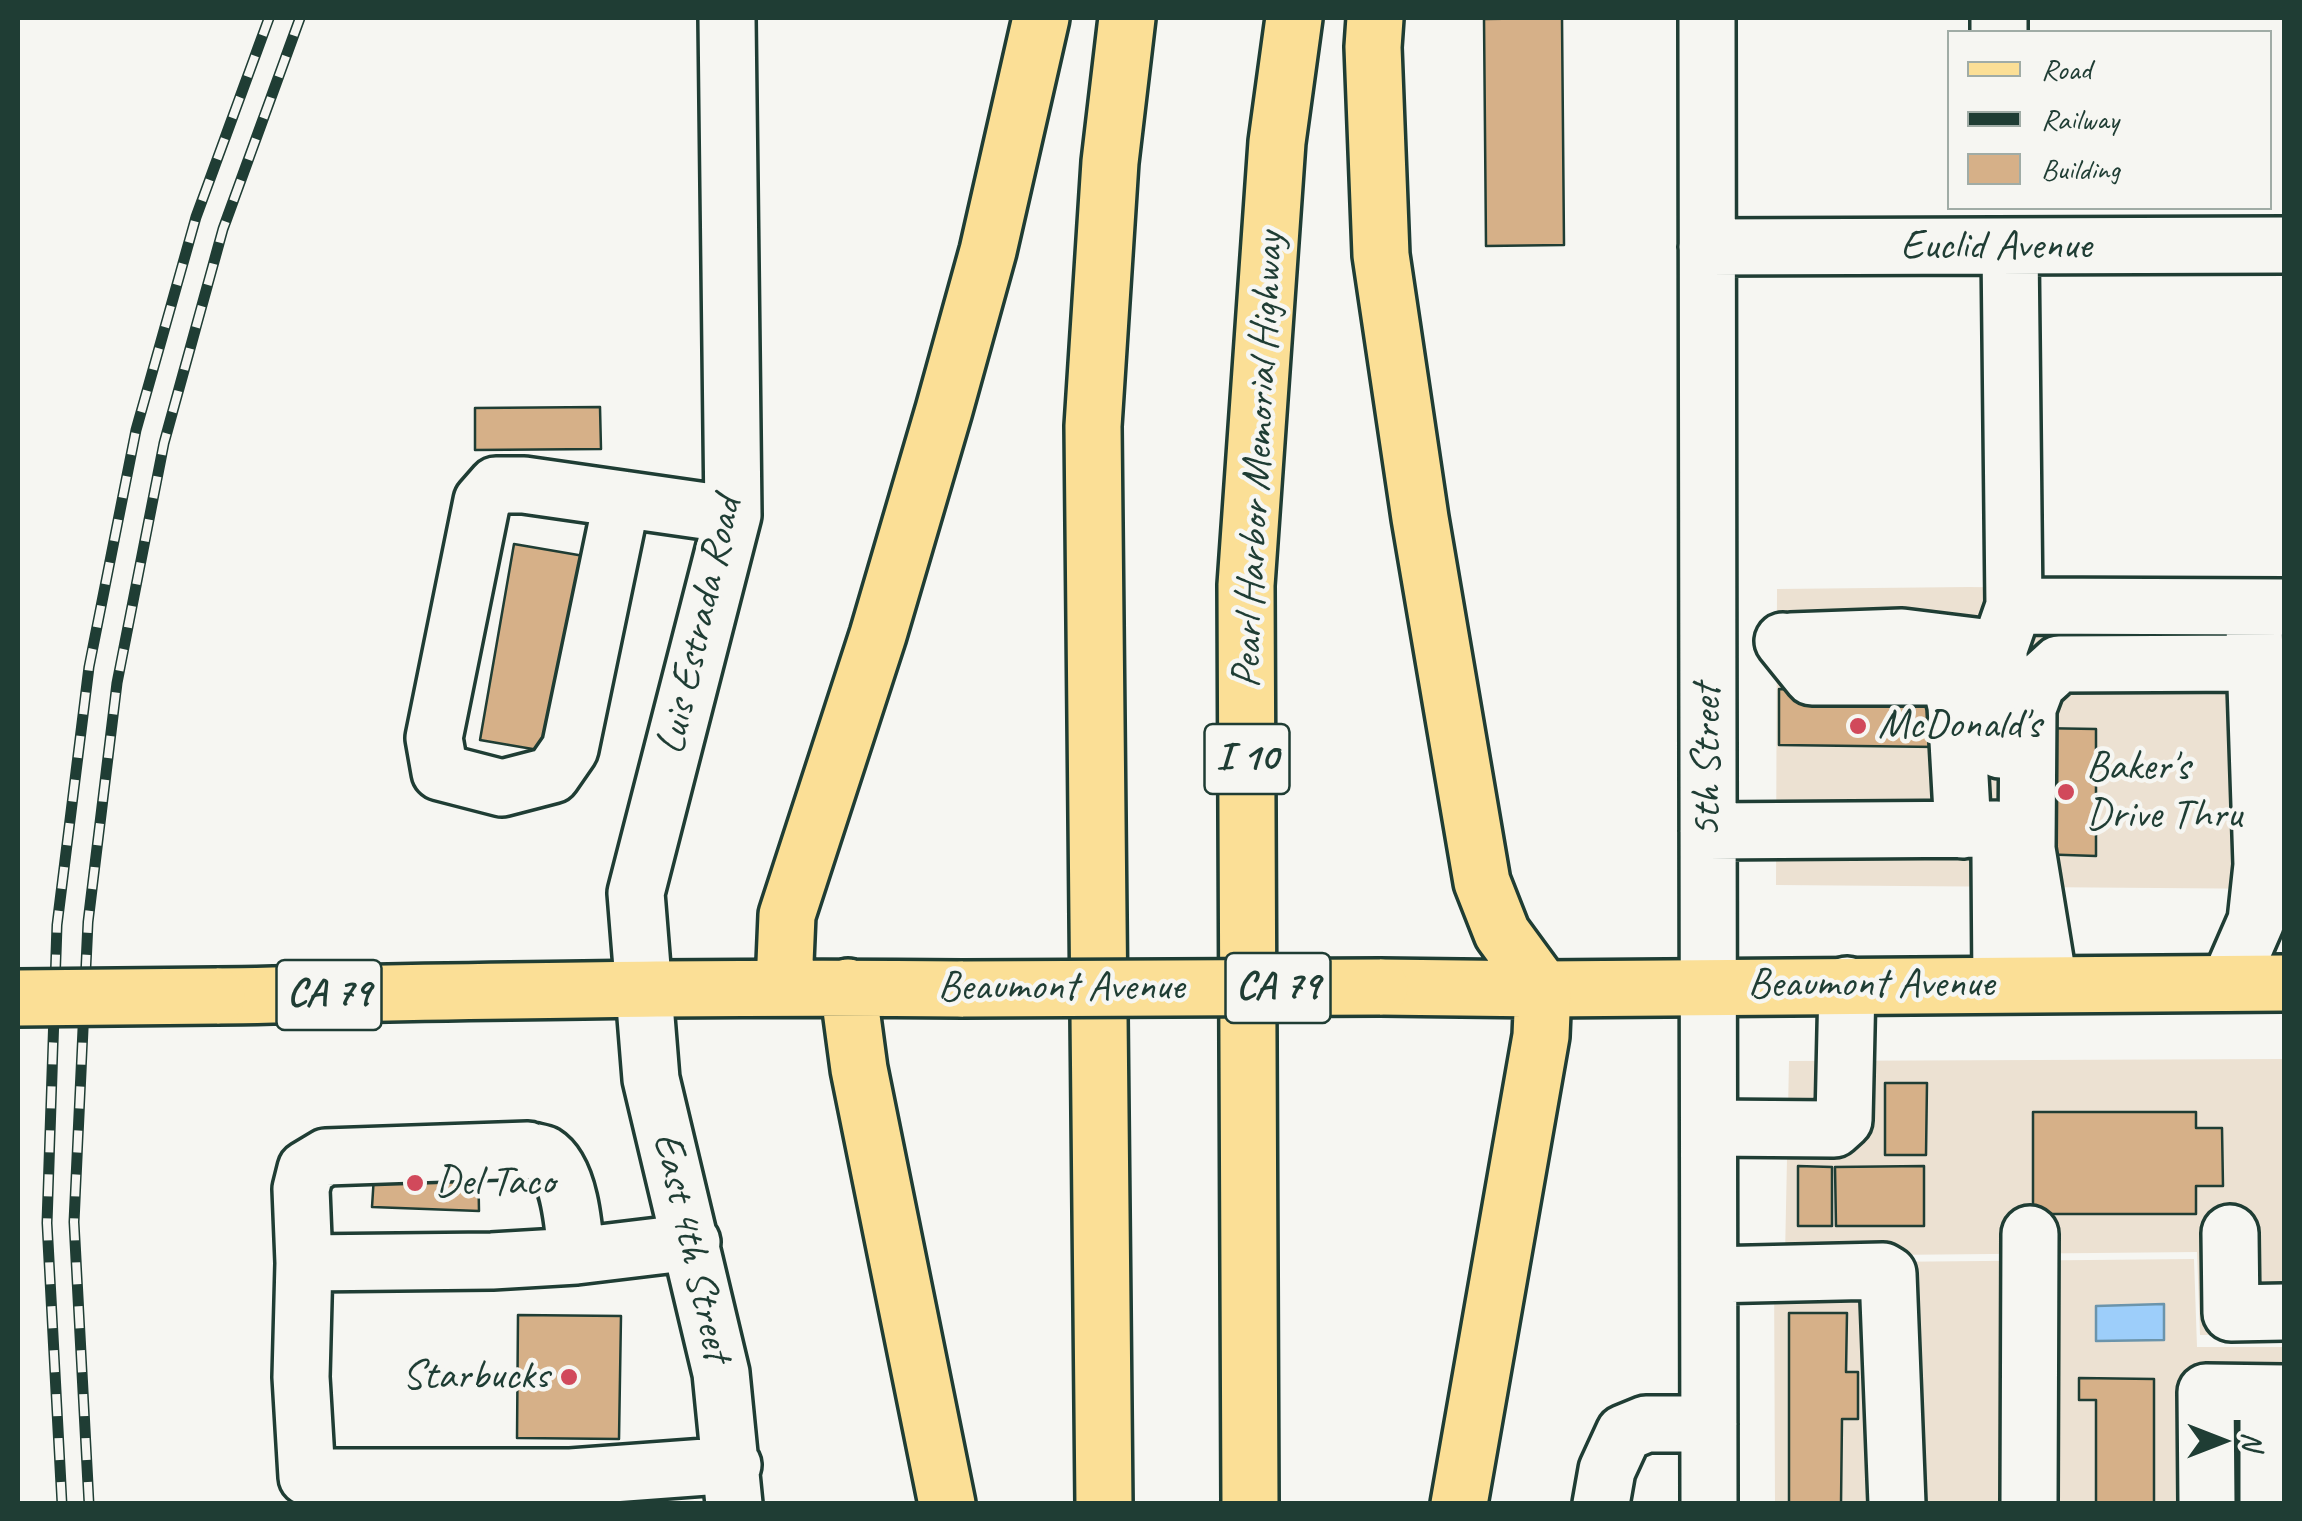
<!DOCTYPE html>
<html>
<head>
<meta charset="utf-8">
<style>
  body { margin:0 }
  #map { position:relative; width:2302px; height:1521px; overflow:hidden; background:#f6f6f2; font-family:Caveat,sans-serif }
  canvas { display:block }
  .frame { position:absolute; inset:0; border:20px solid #1f3d34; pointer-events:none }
  .legend { position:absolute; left:1947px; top:30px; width:325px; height:180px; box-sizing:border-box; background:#f6f6f2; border:2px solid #a0aca6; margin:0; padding:12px 18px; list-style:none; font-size:30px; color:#1f3d34 }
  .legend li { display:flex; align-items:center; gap:20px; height:50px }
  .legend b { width:50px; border:2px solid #a0aca6 }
  .north { position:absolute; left:2172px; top:1391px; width:100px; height:100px; -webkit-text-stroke:8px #f6f6f2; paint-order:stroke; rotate:90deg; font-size:28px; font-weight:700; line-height:40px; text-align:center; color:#1f3d34 }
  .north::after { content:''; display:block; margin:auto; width:35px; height:45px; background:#1f3d34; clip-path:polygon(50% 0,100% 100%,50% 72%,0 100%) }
</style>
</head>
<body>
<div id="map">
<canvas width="2302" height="1521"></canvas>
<div class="frame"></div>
<ul class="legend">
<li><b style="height:12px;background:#fbdf96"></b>Road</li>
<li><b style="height:12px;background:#1f3d34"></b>Railway</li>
<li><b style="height:28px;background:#d6b088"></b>Building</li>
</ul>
<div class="north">N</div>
</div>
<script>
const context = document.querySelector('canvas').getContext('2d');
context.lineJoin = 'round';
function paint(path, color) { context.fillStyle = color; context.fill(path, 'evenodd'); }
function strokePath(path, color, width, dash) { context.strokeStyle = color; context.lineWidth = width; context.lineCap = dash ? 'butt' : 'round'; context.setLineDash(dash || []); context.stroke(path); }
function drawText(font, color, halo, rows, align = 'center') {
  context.font = font + ' Caveat,sans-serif'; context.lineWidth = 9; context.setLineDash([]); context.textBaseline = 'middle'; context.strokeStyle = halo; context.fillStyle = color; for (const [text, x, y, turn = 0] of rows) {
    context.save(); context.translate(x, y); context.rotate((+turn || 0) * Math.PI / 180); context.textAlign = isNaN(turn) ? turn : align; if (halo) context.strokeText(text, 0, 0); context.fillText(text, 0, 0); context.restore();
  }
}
const built = new Path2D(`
  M1969 587 2284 591V889L1776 885 1777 589Z
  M2284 1059V1334L2200 1335 2197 1252 1785 1256 1789 1061Z
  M2194 1259 2197 1347H2284V1503H1775L1774 1263Z`);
const water = new Path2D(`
  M2164 1304V1340L2096 1341V1306Z`);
const building = new Path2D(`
  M1562 18 1564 245 1486 246 1484 19Z
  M600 407 601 449 475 450V408Z
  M514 544 584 556 550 752 480 740Z
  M1779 689 1919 690 1938 707 1937 747 1779 745Z
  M2035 728 2096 729V856L2036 854Z
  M1885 1083H1927L1926 1155H1885Z
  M2033 1112H2196V1128H2222L2223 1186H2196V1214H2033Z
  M478 1158 479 1211 372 1207 375 1160Z
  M1798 1166 1832 1167V1226H1798Z
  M1924 1166V1226H1836L1835 1167Z
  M1789 1313H1847L1846 1372H1858V1419H1842L1841 1504H1789Z
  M518 1315 621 1316 619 1439 517 1438Z
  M2079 1378 2154 1379V1504H2096V1400H2079Z`);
const minor = new Path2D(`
  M727 18 733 515 636 893 651 1079 721 1373 734 1504
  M1707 18 1709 1504
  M1999 18V32
  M1707 247 2284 245
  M2010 247 2014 606 2284 607
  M622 499 570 749 552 775 502 788 440 772 434 738 482 501 496 485H524L733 515
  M1783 641 1812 677H1934L1951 685 1956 706 1963 830
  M1791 641 1902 637 1999 649
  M2000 750 1999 649 2014 606
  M1708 831 1997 829
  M2000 856 2001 984
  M2229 983 2256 921 2262 865 2254 625
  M2049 984 2027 849 2028 708 2037 684 2059 664 2254 663
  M1709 1128 1834 1129 1844 1120 1847 985
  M2230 1233 2231 1313 2284 1312
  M692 1242 576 1256 492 1261 304 1263 301 1377 307 1477H571L733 1465
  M304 1263 301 1189 306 1169 326 1157 528 1150C530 1151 542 1153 544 1154 570 1170 574 1229 576 1256
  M1709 1275 1883 1271 1888 1274 1897 1504
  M2268 1393V1504
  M1601 1504 1607 1470 1624 1433 1646 1424H1709
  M2029 1504 2030 1234
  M2207 1504 2206 1392 2284 1393`);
const major = new Path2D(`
  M1543 989 2284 983`);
const highway = new Path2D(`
  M1375 18 1373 47 1381 255 1420 518 1482 882 1502 933 1543 989 1541 1036 1459 1504
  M784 986 787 915 878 635 944 410 988 251 1041 18
  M848 987 859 1069 947 1504
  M1380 987 1543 989
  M217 996C465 992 714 986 963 989
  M1104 1504 1093 426 1110 162 1127 18
  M1250 1504 1246 585 1277 142 1294 18`);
const rail = new Path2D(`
  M62 1504 47 1223 57 925 89 667 136 430 196 217 269 18
  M89 1504 74 1222 88 922 117 683 164 443 223 229 300 18`);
const highwayBridge = new Path2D(`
  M963 989 1380 987
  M18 998 217 996`);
const markers = [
  [1858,726,10,"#d1495b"],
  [2066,792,10,"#d1495b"],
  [415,1183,10,"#d1495b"],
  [569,1377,10,"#d1495b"]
];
const shields = [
  [1247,759,85],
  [1278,988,105],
  [329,995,105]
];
const shieldNames = [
  ["I 10",1247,759],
  ["CA 79",1278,988],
  ["CA 79",329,995]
];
const streetNames = [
  ["Euclid Avenue",1996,247],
  ["Pearl Harbor Memorial Highway",1259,460,-87],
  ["Luis Estrada Road",700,626,-77],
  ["5th Street",1708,761,-90],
  ["Beaumont Avenue",1871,985],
  ["Beaumont Avenue",1061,988],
  ["East 4th Street",691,1247,77]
];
const poiNames = [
  ["McDonald's",1878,726],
  ["Baker's",2086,768],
  ["Drive Thru",2086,816],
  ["Del Taco",435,1183],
  ["Starbucks",549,1377,"right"]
];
paint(built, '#ece1d2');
paint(water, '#9dcefa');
strokePath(water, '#6b94ab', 2.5);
paint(building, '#d6b088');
strokePath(building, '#1f3d34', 2.5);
strokePath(minor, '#1f3d34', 62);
strokePath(major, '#1f3d34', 62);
strokePath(highway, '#1f3d34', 62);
strokePath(minor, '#f6f6f2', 55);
strokePath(major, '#fbdf96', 55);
strokePath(highway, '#fbdf96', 55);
strokePath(rail, '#1f3d34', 11);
strokePath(rail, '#f6f6f2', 8, [22]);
strokePath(highwayBridge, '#1f3d34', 62, []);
strokePath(highwayBridge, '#fbdf96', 55);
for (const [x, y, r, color] of markers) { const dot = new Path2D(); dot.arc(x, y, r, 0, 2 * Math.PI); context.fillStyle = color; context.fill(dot); strokePath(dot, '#f6f6f2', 4); }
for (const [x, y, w] of shields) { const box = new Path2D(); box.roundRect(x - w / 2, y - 35, w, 70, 8); context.fillStyle = '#f6f6f2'; context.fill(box); strokePath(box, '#1f3d34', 2.5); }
drawText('bold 40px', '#1f3d34', null, shieldNames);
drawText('42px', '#1f3d34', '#f6f6f2', streetNames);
drawText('42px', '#1f3d34', '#f6f6f2', poiNames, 'left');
</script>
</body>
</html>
